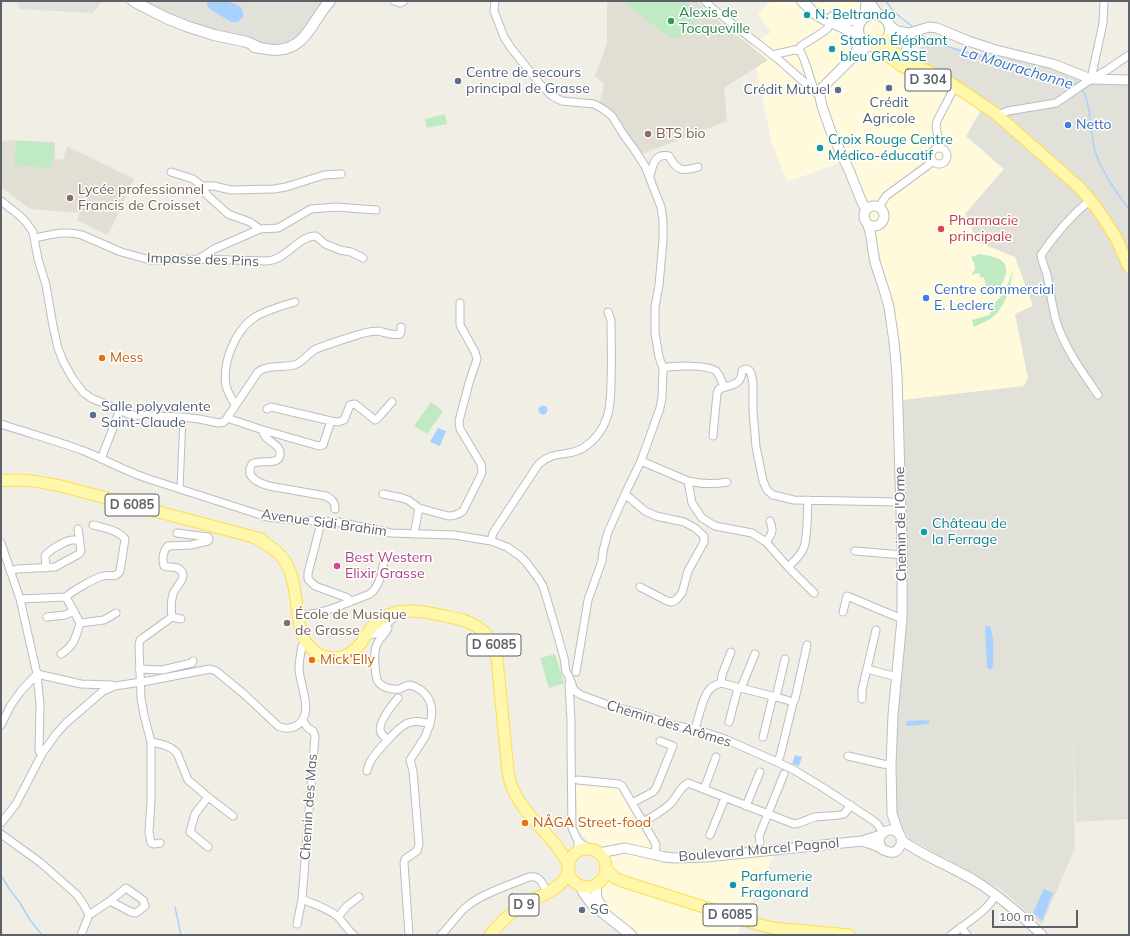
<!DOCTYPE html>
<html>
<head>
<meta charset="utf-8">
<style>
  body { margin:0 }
  #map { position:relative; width:1130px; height:936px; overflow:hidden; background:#f1efe5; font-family:Mulish,sans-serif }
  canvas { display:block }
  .frame { position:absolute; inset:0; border:2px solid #5d6167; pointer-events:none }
  .scale { position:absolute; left:992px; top:910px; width:86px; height:18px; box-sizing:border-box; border:2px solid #5d6167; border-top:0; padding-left:5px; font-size:12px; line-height:14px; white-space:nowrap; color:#5d6167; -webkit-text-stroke:3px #fff; paint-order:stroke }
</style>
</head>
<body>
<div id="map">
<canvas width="1130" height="936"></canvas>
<div class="frame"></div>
<div class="scale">100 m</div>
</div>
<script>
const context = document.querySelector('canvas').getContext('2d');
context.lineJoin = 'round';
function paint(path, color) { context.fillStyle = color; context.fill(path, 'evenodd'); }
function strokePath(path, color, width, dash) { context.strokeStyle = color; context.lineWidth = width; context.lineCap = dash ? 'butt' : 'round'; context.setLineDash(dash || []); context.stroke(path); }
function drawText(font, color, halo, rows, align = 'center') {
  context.font = font + ' Mulish,sans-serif'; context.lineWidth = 3; context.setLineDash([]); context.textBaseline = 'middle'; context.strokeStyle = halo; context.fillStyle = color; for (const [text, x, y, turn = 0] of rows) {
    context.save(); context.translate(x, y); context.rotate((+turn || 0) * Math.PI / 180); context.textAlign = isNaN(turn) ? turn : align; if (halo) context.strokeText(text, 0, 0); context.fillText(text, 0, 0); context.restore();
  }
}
const commercial = new Path2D(`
  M770 1H863L923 43 913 59 987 100 966 136 1004 169 978 242 1015 257 1033 306 1015 314 1028 378 1024 386 903 400 902 354 897 329 879 251 842 162 787 182 772 144 756 68 767 60 751 46 771 32 758 14Z
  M576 784 617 786 648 841 662 864 774 856 746 911 738 935H640L613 913 598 895 612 865 602 845 589 841 577 829Z`);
const industrial = new Path2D(`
  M16 1H102L93 13 20 9Z
  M134 1H332L296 44 266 51Z
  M923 43 1129 81V819L1076 822 1073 719 1075 848 1042 925 1002 890 910 839 902 828 896 814 897 711 906 631 903 400 1024 386 1028 378 1015 314 1033 306 1015 257 978 242 965 214 1004 169 966 136 987 100 913 59Z`);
const education = new Path2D(`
  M607 1H696L703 8V16L711 17V19H716L768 60 724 88 727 121 642 154 617 121 612 111 600 102 604 84 595 76 607 43Z
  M12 140 55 142V159L63 160 67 146 134 179 112 227 107 235 77 220 80 213 30 209 1 187V142Z`);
const green = new Path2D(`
  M622 1H684C687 3 690 5 692 7 702 24 688 40 670 38Z
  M445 114 447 124 427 128 425 119Z
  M16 141 54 143 52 168 14 165Z
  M980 254C985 255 998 257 1002 261 1012 269 1002 289 992 293L987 291 984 277 981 278 979 273 971 275 975 269 974 263 971 257Z
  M1013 270C1011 285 1007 302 996 314 991 320 981 323 974 327L972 320 989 315 991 312 990 307C1005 295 1007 287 1013 270Z
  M431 402 443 411 427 434 414 426Z
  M555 654 564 683 549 688 540 658Z`);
const water = new Path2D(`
  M207 1C217 1 241 0 243 12 244 17 241 20 237 22H231L210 9 207 5Z
  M538.5 410a4.5 4.5 0 1 1 9 0a4.5 4.5 0 1 1-9 0Z
  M438 428 446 431 440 446 430 442Z
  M986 626H990C995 638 993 654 993 666L991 669H988L987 666 985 628Z
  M924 720 929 721V724L907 726H906L907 721Z
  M795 755 802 757 799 766 792 764Z
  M1044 889 1053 893 1042 921 1033 913Z`);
const stream = new Path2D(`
  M886 1 893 11 914 28
  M920 34 929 41 942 45 1077 84
  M1081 88C1091 100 1090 134 1095 151 1102 172 1115 191 1129 209
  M1 875 10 890 20 903 30 920 42 935
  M175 907 181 935`);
const pedestrian = new Path2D(`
  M180 489 183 417`);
const minor = new Path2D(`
  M394 1 400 3 404 1
  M495 1 494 11 504 37 511 48 540 84 552 96 562 101 594 104 603 109 612 116 623 134 634 149 645 166 661 207 663 221V241L659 285 655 307V333L659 357 663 368 662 398 660 408 641 461 625 494 608 532 603 551 602 561 588 600 576 672
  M705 1 712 8 779 60 820 96
  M799 49C807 62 809 78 815 91
  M772 55 799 49 801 46 823 32 828 28 830 22
  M1091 79 1103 23 1104 1
  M998 115 1008 111 1056 103 1091 79 1107 70 1129 55
  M931 156a8 8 0 1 1 16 0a8 8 0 1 1-16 0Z
  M940 148 936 127 937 121 952 92 950 87 947 85
  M171 172 193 179 202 186
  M650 176C653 165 654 153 669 156 677 171 682 172 698 167
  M1090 200C1071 216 1055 234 1041 255 1042 262 1045 268 1047 275 1051 293 1052 312 1059 329 1068 353 1084 374 1098 395
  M1 201 19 215 26 222 33 232 38 259 46 285 53 326 58 348 63 361 73 379 83 392 91 398 131 415 183 417 199 419 219 423 224 422 227 418 258 372C268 364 282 368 294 365 303 363 308 353 316 349 331 343 348 338 364 333 368 332 374 331 379 331 387 333 391 336 400 334L401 332V327
  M879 207 886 196 927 166 932 161
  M260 229 250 222 228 214 207 195 202 186H214L231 190 274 189 286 187 324 175 341 174
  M34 238C51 235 65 230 82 235L121 252 150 260 199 259 265 261C287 261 297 236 316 236L325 244 340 250 351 252 363 258
  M199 259 214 249 260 229 278 228 311 209 336 207 376 210
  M663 368C674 366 706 364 716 371 720 375 722 382 724 387
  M235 405C232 399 228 393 226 386 222 363 235 330 255 317 267 310 281 306 295 302
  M267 409 271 407 331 421
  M227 418 263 430 319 446 323 445 331 421 338 422 344 420 350 405 355 404 375 420 377 419 392 402
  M1 424C28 433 57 441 84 451 106 460 127 472 149 479L267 517 295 520 338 522 391 533 454 535 491 541 507 547 520 556 526 562 538 578 543 586 557 633 564 658 566 672 569 676
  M263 430C263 442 282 443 280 455 279 466 260 459 252 464 244 477 259 483 269 486L326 496C332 499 335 502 335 509
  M713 436 717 393 719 389C729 385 742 386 742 371L745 369 749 370 751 373 753 383V410L756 447 763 481 767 490 773 495 794 500 901 502
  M101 459 120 410
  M641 461 688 481 692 503 702 518 715 526 752 533 766 542 788 567 814 593
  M688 481C702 484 713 485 727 482
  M383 494 402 498 408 500 419 508 448 516C454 516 458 515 463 511L480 477 482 472 481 464 460 429 459 421 469 383 477 359 475 352 460 325V303
  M625 494 645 511 656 516 684 522 695 528 704 536V542L688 571 682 593 676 600 672 602 667 601 640 587
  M320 521 319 531 308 573V579L315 586 348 598 350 602
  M177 533 208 537 209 539 208 541 191 545 168 546C163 550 162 560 164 566 168 568 175 566 179 569 190 576 175 587 173 594 171 601 171 610 172 617L181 619
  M414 534 419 508
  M491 541 493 533 538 465C554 449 567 458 583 448 594 441 603 430 607 417 611 406 611 393 611 381 612 360 611 340 611 320L608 312
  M766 542C772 534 774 531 770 521
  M1 543 20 599 37 674 40 705 39 751 42 754
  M855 551 903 555
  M788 567C794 561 801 556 804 547 808 535 807 514 808 500
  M46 568 45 556C49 550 65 541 72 540 74 540 77 540 79 540
  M10 571 17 569 55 567 79 554 81 551 78 529
  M20 599 66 597C72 591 95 578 103 576 110 574 115 579 120 571L125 539C118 530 104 528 93 525
  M843 612 847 596 902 619
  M304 615 317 613 334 608 370 594C380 586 381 574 384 562
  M47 617 65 615 74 611
  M172 617 143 638 140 640 139 646 141 698 144 715 151 742C160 744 170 745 177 753L188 780 208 797 233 816
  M80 623 104 620 116 613
  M386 624 388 628C386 634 380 637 377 644 373 652 375 671 377 680 381 687 390 690 399 689 403 688 406 685 410 685 415 686 418 688 421 690 433 700 433 711 430 724
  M366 635 375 634 390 621 392 619V614
  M61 654C74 646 76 637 80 623L66 597
  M139 669 162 670 192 663 193 661
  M867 669 897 677
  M569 678C572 682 572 687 575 691L581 695 608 705 638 713 671 725 695 729 725 739 777 762 794 770 822 787 874 821 878 825 883 833
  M721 683 722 675 731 652
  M569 684 571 720V749L572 828 578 841 588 849
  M741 688 755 654
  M776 697 785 659
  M862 699V690L876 630
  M303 721 308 728 313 731 315 736 302 899C313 904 327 908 337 916 343 921 347 930 354 935
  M729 722 738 688
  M1 725 11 705 21 691 37 674 81 684 112 685
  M695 729C699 718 702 697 710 689 713 686 717 684 721 683L776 697 790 701 793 703
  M763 737 773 696
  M388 740C386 738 382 735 381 733 376 724 393 704 398 698
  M151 742V800L149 832 151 843 154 844 160 843
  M848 756 883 764 891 765
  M777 762 780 756 793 703 795 699 807 645
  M367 771C368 768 369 764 370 762 375 753 399 726 408 723 416 720 422 722 430 724L425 737 410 760 413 771 419 844 417 851 405 859 404 863 409 935
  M578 780 619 784 622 786 654 841 656 845 655 855
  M704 789 716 757
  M632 803 653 792 656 788 673 746 660 741
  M746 806 760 772
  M643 822C653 816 664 811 672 802 678 795 680 787 688 783L794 824C803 823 807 819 815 817 825 815 834 817 844 814L851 805
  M1 823 16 804 42 754 56 734 66 723 103 691 115 686 148 681 210 669 216 671 244 694 278 726C284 729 290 729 296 726 316 715 299 684 299 668 299 660 301 653 302 646L306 642
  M1 834 41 863 77 895 84 905 89 915 81 935
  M710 835 725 798
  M578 841V852
  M760 842 759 836 784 774
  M208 847 190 832 195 814 208 797
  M89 915 110 901 131 912 136 913 145 906 143 900 126 888 110 901
  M338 917 347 906 359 897
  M297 924 302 899
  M961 927 967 935
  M441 935C450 926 457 915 466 907 481 894 510 885 529 877 540 875 543 884 547 892
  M951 935C966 923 986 912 996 895`);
const tertiary = new Path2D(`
  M869 1 878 14
  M865 16 866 1
  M890 26 897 31 909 33 929 27 937 28 968 41 996 50 1053 64 1091 79 1129 80
  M860 38 857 49 853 57 821 89 820 97 822 106 831 132 849 170 861 200 866 210
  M888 38H910
  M909 39C906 47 905 53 909 61
  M854 56 870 45
  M864 216a10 10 0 1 1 20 0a10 10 0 1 1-20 0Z
  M868 225 871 236 873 251 875 262 885 293 889 307 894 342 897 375 902 544V619L893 715 891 765 892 814 899 834
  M901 840C925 857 952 867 977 882 1001 897 1021 915 1042 935
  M862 841C867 842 872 844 877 846 884 850 895 858 900 846 902 843 902 840 901 837 894 822 870 834 883 850
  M599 853 625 848 665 857 675 858 706 857 862 841 881 835`);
const secondary = new Path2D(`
  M133 1 166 18 186 26 214 35 247 42 260 48
  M802 1 814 13 824 19 858 34
  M858 30a16 16 0 1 1 32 0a16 16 0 1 1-32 0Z
  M833 17 845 20H860
  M254 47C261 48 269 50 276 50 307 49 312 20 330 1
  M596 884C596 896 595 899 603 908
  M580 885 584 893 591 903 631 935`);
const primary = new Path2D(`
  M886 40 892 50 899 56 952 84 995 113 1080 188 1095 206 1108 225 1116 238 1129 267
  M876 46 900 65 920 76
  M1 481C22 478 40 482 61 486L261 539
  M253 537C263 542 273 547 281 556 297 574 295 604 300 626 302 638 309 649 320 655 335 662 351 656 361 643 365 638 367 633 371 628 377 622 384 617 391 614 411 606 443 616 463 620 483 627 493 638 497 659L508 772C513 805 540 824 559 849 562 854 565 860 569 865
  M568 868a19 19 0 1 1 38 0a19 19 0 1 1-38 0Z
  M606 869 615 878 622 881 757 924 773 928 849 935
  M490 935C499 924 510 913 523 905 536 897 553 893 563 881 566 878 567 873 569 870`);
const markers = [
  [807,15,4,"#0f9aa8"],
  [671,21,4,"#2e9e5b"],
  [832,49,4,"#0f9aa8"],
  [458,81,4,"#5c6f8a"],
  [889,88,4,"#5c6f8a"],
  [838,90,4,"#5c6f8a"],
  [1068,125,4,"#3f7fe0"],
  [648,134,4,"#8d6e63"],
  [820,148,4,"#0f9aa8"],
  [70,198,4,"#8d6e63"],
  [941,229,4,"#e0444e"],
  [926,298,4,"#3f7fe0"],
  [102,358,4,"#e8710a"],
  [93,415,4,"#5c6f8a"],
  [924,532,4,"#0f9aa8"],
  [337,566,4,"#d1479c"],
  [287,623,4,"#8d6e63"],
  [312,660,4,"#e8710a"],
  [525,823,4,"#e8710a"],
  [733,885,4,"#0f9aa8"],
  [582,910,4,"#5c6f8a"]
];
const shields = [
  [928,80,46],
  [132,505,54],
  [494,645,54],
  [524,905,30],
  [730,915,54]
];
const shieldNames = [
  ["D 304",928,80],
  ["D 6085",132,505],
  ["D 6085",494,645],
  ["D 9",524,905],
  ["D 6085",730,915]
];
const leisureNames = [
  ["Alexis de",679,13],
  ["Tocqueville",679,29]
];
const cultureNames = [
  ["N. Beltrando",815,15],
  ["Station Éléphant",840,41],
  ["bleu GRASSE",840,57],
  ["Croix Rouge Centre",828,140],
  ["Médico-éducatif",828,156],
  ["Château de",932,524],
  ["la Ferrage",932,540],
  ["Parfumerie",741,877],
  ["Fragonard",741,893]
];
const serviceNames = [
  ["Centre de secours",466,73],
  ["principal de Grasse",466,89],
  ["Crédit Mutuel",830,90,"right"],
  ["Crédit",889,103,"center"],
  ["Agricole",889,119,"center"],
  ["Salle polyvalente",101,407],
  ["Saint-Claude",101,423],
  ["SG",590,910]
];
const shopNames = [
  ["Netto",1076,125],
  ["Centre commercial",934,290],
  ["E. Leclerc",934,306]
];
const educationNames = [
  ["BTS bio",656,134],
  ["Lycée professionnel",78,190],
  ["Francis de Croisset",78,206],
  ["École de Musique",295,615],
  ["de Grasse",295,631]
];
const healthNames = [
  ["Pharmacie",949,221],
  ["principale",949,237]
];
const streetNames = [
  ["Impasse des Pins",203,260,2],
  ["Avenue Sidi Brahim",324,523,8],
  ["Chemin de l'Orme",901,524,-91],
  ["Chemin des Arômes",669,724,17],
  ["Chemin des Mas",309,807,-86],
  ["Boulevard Marcel Pagnol",759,850,-5]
];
const foodNames = [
  ["Mess",110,358],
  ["Mick'Elly",320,660],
  ["NÂGA Street-food",533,823]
];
const hotelNames = [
  ["Best Western",345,558],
  ["Elixir Grasse",345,574]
];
const waterNames = [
  ["La Mourachonne",1017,68,17]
];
paint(commercial, '#fffadc');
paint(industrial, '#e1e1da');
paint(education, '#e1dfd4');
paint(green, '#c0eac3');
paint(water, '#a7d2ff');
strokePath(stream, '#a7d2ff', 1.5);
strokePath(pedestrian, '#babdc2', 7);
strokePath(minor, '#babdc2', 9);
strokePath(tertiary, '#babdc2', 11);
strokePath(secondary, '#bbbec4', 12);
strokePath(primary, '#ffdc50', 13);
strokePath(pedestrian, '#fff', 5);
strokePath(minor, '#fff', 7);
strokePath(tertiary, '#fff', 9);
strokePath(secondary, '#fff', 10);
strokePath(primary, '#fff8ac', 11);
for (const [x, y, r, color] of markers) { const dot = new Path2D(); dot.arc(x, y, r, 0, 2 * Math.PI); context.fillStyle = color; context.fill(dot); strokePath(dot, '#fff', 1.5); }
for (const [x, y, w] of shields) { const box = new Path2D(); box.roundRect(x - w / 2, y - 11, w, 22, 3); context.fillStyle = '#fff'; context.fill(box); strokePath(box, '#5d6167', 1); }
drawText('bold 13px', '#5d6167', null, shieldNames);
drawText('14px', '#27864d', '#fff', leisureNames, 'left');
drawText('14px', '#0d838f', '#fff', cultureNames, 'left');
drawText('14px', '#4e5e75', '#fff', serviceNames, 'left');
drawText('14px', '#366cbe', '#fff', shopNames, 'left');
drawText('14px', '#785e54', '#fff', educationNames, 'left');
drawText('14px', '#be3a42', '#fff', healthNames, 'left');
drawText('14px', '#5d6167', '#fff', streetNames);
drawText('14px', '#c56008', '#fff', foodNames, 'left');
drawText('14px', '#b23c85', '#fff', hotelNames, 'left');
drawText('italic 15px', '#3b74c6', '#fff', waterNames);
</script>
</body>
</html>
